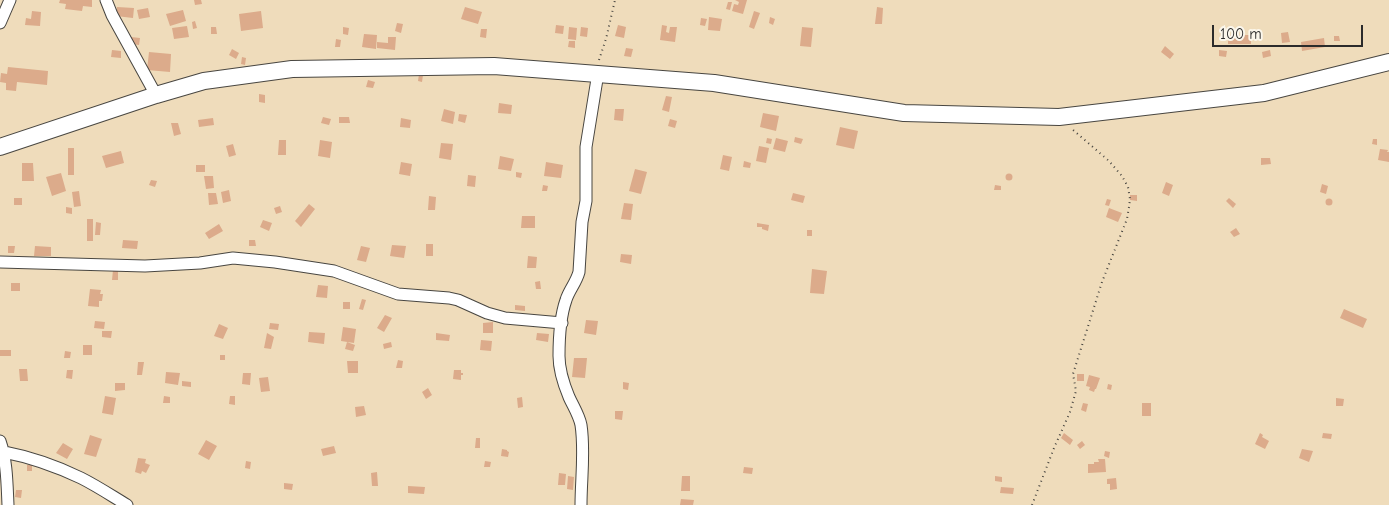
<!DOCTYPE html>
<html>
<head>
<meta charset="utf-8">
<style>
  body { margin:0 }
  #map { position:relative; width:1389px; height:505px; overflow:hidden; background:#efdcbb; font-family:"Comic Neue",sans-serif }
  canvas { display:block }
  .scale { position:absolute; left:1212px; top:25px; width:151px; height:22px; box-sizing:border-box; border:2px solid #2b2b2b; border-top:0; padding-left:6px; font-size:15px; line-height:18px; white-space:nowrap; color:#2b2b2b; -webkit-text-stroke:4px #fbf7ec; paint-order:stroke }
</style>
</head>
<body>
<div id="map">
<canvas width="1389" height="505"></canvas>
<div class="scale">100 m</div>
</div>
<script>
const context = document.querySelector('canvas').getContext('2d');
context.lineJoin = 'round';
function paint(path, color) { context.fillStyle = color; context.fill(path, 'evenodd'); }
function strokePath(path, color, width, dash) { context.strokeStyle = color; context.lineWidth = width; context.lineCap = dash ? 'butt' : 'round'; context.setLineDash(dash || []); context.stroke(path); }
const building = new Path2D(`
  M60 0H92V7L83 6 82 11 65 9 66 4 59 3Z
  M194 0H201L202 4 195 5Z
  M735 0H747L743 14 732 11 734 4 738 5 739 2Z
  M728 2H732L730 10 726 9Z
  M117 7 134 8 133 18 116 16Z
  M465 7 482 12 478 24 461 19Z
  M877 7 883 8 882 24H875Z
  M148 8 150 17 139 19 137 10Z
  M183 10 186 21 170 26 166 14Z
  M32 11 41 12 40 26 25 25 26 18 31 19Z
  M261 11 263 28 241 31 239 14Z
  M754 11 760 13 754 29 749 27Z
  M709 17 722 19 720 31 708 30Z
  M770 17 775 19 773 25 769 23Z
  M701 18 707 19 705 26 700 25Z
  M195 21 197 28 193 29 192 22Z
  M397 23 403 24 401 33 395 31Z
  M556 25 564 26 563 34 555 33Z
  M618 25 626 27 624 38 615 36Z
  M662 25 667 26 666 32 669 33 670 27H677L675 42 660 40Z
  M187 26 189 37 174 39 172 28Z
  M211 27H216L217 34H211Z
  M343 27 349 28 348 35 343 34Z
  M569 27 577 28 576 40 568 39Z
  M581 27 588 28 587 37 580 36Z
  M802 27 813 28 811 47 800 46Z
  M481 29H487L486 38 480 37Z
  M1288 32 1290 42 1282 43 1281 33Z
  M364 34 377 35 376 49 362 47Z
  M1228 35H1251V44H1228Z
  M1334 36H1339L1340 41H1334Z
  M131 37 140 38 139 45 131 44Z
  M388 37H396L395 50 377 48V42L388 43Z
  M1324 38 1325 47 1302 51 1301 42Z
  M336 39 341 40 340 47H335Z
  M569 41H575V48L568 47Z
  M1165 46 1174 54 1170 59 1161 52Z
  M626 48 633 49 631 57 624 56Z
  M232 49 239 53 236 59 229 55Z
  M112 50 121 51V58L111 57Z
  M1219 50 1227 51 1226 57 1219 56Z
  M1270 50 1271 56 1263 58 1262 52Z
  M149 52 171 54 170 72 147 70Z
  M242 57 246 58 245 65 241 64Z
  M8 67 48 71 47 85 17 82 16 91 6 90V83L0 82 1 73 7 74Z
  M419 74 423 75 422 82 418 81Z
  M368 80 375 82 373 88 366 87Z
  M259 94 265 95V103L259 102Z
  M666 96 672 97 669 112 662 110Z
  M499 103 512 105 511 114 498 113Z
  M444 109 455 112 453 124 441 121Z
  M615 109H624L623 121 614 120Z
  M763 113 779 116 776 131 760 127Z
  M459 114 467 115 465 123 458 121Z
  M323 117 331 119 329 125 321 123Z
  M339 117H349L350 123H339Z
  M213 118 214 125 199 127 198 120Z
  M401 118 411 120 410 128 400 127Z
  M670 119 677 121 675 128 668 126Z
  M171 123H178L181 134 174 136Z
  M840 127 858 131 854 149 836 145Z
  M795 137 803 139 801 144 794 142Z
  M767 138 772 139 771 144 766 143Z
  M776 138 788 141 785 152 773 149Z
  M1373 139H1377V145L1372 144Z
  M279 140H286V155H278Z
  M320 140 332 142 330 158 318 156Z
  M441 143 453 144 451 160 439 158Z
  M233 144 236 155 229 157 226 146Z
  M759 146 769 148 766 163 756 161Z
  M68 148H74V175H68Z
  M1380 149 1388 150 1387 152H1389V162L1378 160Z
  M121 151 124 163 106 168 102 156Z
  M723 155 732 157 729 171 720 169Z
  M500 156 514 159 511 171 498 169Z
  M1261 158H1270L1271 164 1261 165Z
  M744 161 751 163 750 168 743 167Z
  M401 162 412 164 410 176 399 174Z
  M546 162 563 165 561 178 544 176Z
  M22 163H33L34 181H22Z
  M196 165H205V172H196Z
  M635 169 647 172 641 194 629 191Z
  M516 172 522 173 521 178 516 177Z
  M61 173 66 191 52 196 46 177Z
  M1005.5 177a3.5 3.5 0 1 1 7 0a3.5 3.5 0 1 1-7 0Z
  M468 175 476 176 475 187 467 186Z
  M204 176H213L214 188 206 189Z
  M151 180 157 181 155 187 149 185Z
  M1166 182 1173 185 1169 196 1162 193Z
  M1322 184 1328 186 1326 194 1320 192Z
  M543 185 548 186 547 191H542Z
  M995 185 1001 186V190H994Z
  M229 190 231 201 223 203 221 192Z
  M79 191 81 206 74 207 72 192Z
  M208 193H216L218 204 209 205Z
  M793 193 805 196 803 203 791 200Z
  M1130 195H1137V201L1130 200Z
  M429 196 436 197 435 210H428Z
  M14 198H22V205H14Z
  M1229 198 1236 204 1233 208 1226 201Z
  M1325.5 202a3.5 3.5 0 1 1 7 0a3.5 3.5 0 1 1-7 0Z
  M1107 199 1111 200 1109 206 1105 205Z
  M624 203 633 204 631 220 621 219Z
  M309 204 315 209 301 227 295 221Z
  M280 206 282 212 276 214 274 208Z
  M66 207 72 208V214L66 213Z
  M1109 208 1122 213 1118 222 1106 217Z
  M522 216H535V228H521Z
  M87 219H93V241H87Z
  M263 220 272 223 269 231 260 227Z
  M96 222 101 223 100 235H95Z
  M757 223 769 225 768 231 762 229V227H757Z
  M219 224 223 231 209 239 205 233Z
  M1236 228 1240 234 1234 237 1230 232Z
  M807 230H812V236H807Z
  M123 240 138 241 137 249 122 248Z
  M249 240H255L256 246H249Z
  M426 244H433V256H426Z
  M392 245 406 246 404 258 390 256Z
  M8 246H15L14 253H8Z
  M35 246 51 247V256H34Z
  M361 246 370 248 366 262 357 260Z
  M621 254 632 255 631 264 620 262Z
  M528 256 537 257 536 268H527Z
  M812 269 827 271 824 294 810 293Z
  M113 270H118V280H112Z
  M540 281 541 289H536L535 282Z
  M11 283H20V291H11Z
  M318 285 328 286 327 298 316 297Z
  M90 289 101 290 100 294H103L102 301H99V307L88 306Z
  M362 299 366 300 363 310 359 309Z
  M343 302H350V309H343Z
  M515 305 525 306V311L515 310Z
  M1344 309 1367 319 1363 328 1340 318Z
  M385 315 392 318 384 332 377 328Z
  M586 320 598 321 596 335 584 333Z
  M95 321 105 322 104 329 94 328Z
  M493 322V333H483V323Z
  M270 323 279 324 278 330 269 329Z
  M219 324 228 328 223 339 214 336Z
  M343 327 356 329 354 343 341 341Z
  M102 331H112L111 338 102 337Z
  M309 332 325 333 324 344 308 342Z
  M267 333 274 337 271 349 264 348Z
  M436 333 450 335 449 341 436 340Z
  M537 333 549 334 548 342 536 340Z
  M481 340 492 341 491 351 480 350Z
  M347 342 355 345 353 351 345 349Z
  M391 342 392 347 384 349 383 344Z
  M83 345H92V355H83Z
  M0 350H11V356H0Z
  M65 351 71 352 70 358H64Z
  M220 355H225V360H220Z
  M574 358H587L585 378 572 377Z
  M398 360 403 361 402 368H396Z
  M347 361H358V373H348Z
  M138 362H144L142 375H137Z
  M19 369H27L28 381H20Z
  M67 370H73L72 379 66 378Z
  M454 370H461V373H463V375H461V380L453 379Z
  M166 372 180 373 178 385 165 383Z
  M243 373H251L250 385 242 384Z
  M1077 374H1084V381H1077Z
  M1089 375 1100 378 1096 389H1095L1094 392 1089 390 1090 387 1086 386Z
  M268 377 270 391 261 392 259 378Z
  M182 381 191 382V387L182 386Z
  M623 382 629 383 628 390 623 389Z
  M115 383H125V390L115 391Z
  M1108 384 1112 385 1111 390 1107 389Z
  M428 388 432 395 426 399 422 392Z
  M105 396 116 398 113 415 102 413Z
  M164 396 170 397V403H163Z
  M230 396H235V405L229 404Z
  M522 397 523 407 518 408 517 398Z
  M1336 398 1344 399 1343 406H1336Z
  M1083 403 1088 404 1086 412 1081 410Z
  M1142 403H1151V416H1142Z
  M364 406 366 415 356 417 355 407Z
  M615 411H623L622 420 615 419Z
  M1064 433 1073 440 1070 445 1061 438Z
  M1260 433 1263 435 1262 437 1269 441 1265 449 1255 444Z
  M1323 433 1332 434 1331 439 1322 438Z
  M90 435 102 439 96 457 84 454Z
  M476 438H480V448H475Z
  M206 440 217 446 209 460 198 454Z
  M1082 441 1085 445 1080 449 1077 445Z
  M63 443 73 449 67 459 56 453Z
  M334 446 336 453 323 456 321 449Z
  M502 449 507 450V451L509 452 508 457 501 456Z
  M1302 449 1313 451 1309 462 1299 458Z
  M1105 451 1110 452 1109 458 1104 456Z
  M138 458 146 459 145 463 150 465 146 473 142 471 141 474 135 472Z
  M1098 459H1105L1106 472 1088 473V464H1094V462H1099Z
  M246 461 251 462 250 469 245 468Z
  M485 461 491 462 490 467H484Z
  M27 465H32V471H27Z
  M744 467 753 468 752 474 743 473Z
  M377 472 378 486H372L371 473Z
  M559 473 566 474 565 485H558Z
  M568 476 574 477 573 490 567 489Z
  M682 476H690V491H681Z
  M995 476 1002 477V482L995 481Z
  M1116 478 1117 489 1110 490V484H1107V479Z
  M284 483 293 484 292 490 284 489Z
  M408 486 425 487 424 494 408 493Z
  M1001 487 1014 488 1013 494 1000 493Z
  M16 490H22L21 498 15 497Z
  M681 499 694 500 693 505H680Z`);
const path = new Path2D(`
  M599 60 606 39 615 0
  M1032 505 1054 448 1070 412 1076 391 1073 374 1102 282 1127 219 1129 207 1130 199 1128 187 1122 176 1109 161 1072 129`);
const street = new Path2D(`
  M106 0 112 15 156 95
  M0 23 10 0
  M0 262 145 266 200 263 233 258 275 262 334 271 398 294 449 298 458 300 487 313 505 318 562 323
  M0 441C7 461 7 484 8 505
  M4 452C30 457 56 466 81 478 97 486 112 496 127 505
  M581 505C581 479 585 451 581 425 579 415 573 406 569 397 564 385 559 369 559 356 559 338 560 317 566 300 569 290 576 283 579 272L582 222 586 201V147L598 73`);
const secondary = new Path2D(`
  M0 147 156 95 204 81 292 69 494 66 714 83 904 113 1059 117 1264 93 1389 62`);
paint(building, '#dcab8b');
strokePath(street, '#484641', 13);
strokePath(secondary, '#484641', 18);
strokePath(path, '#484641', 2, [1, 4]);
strokePath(street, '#fff', 11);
strokePath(secondary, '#fff', 16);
</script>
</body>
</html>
